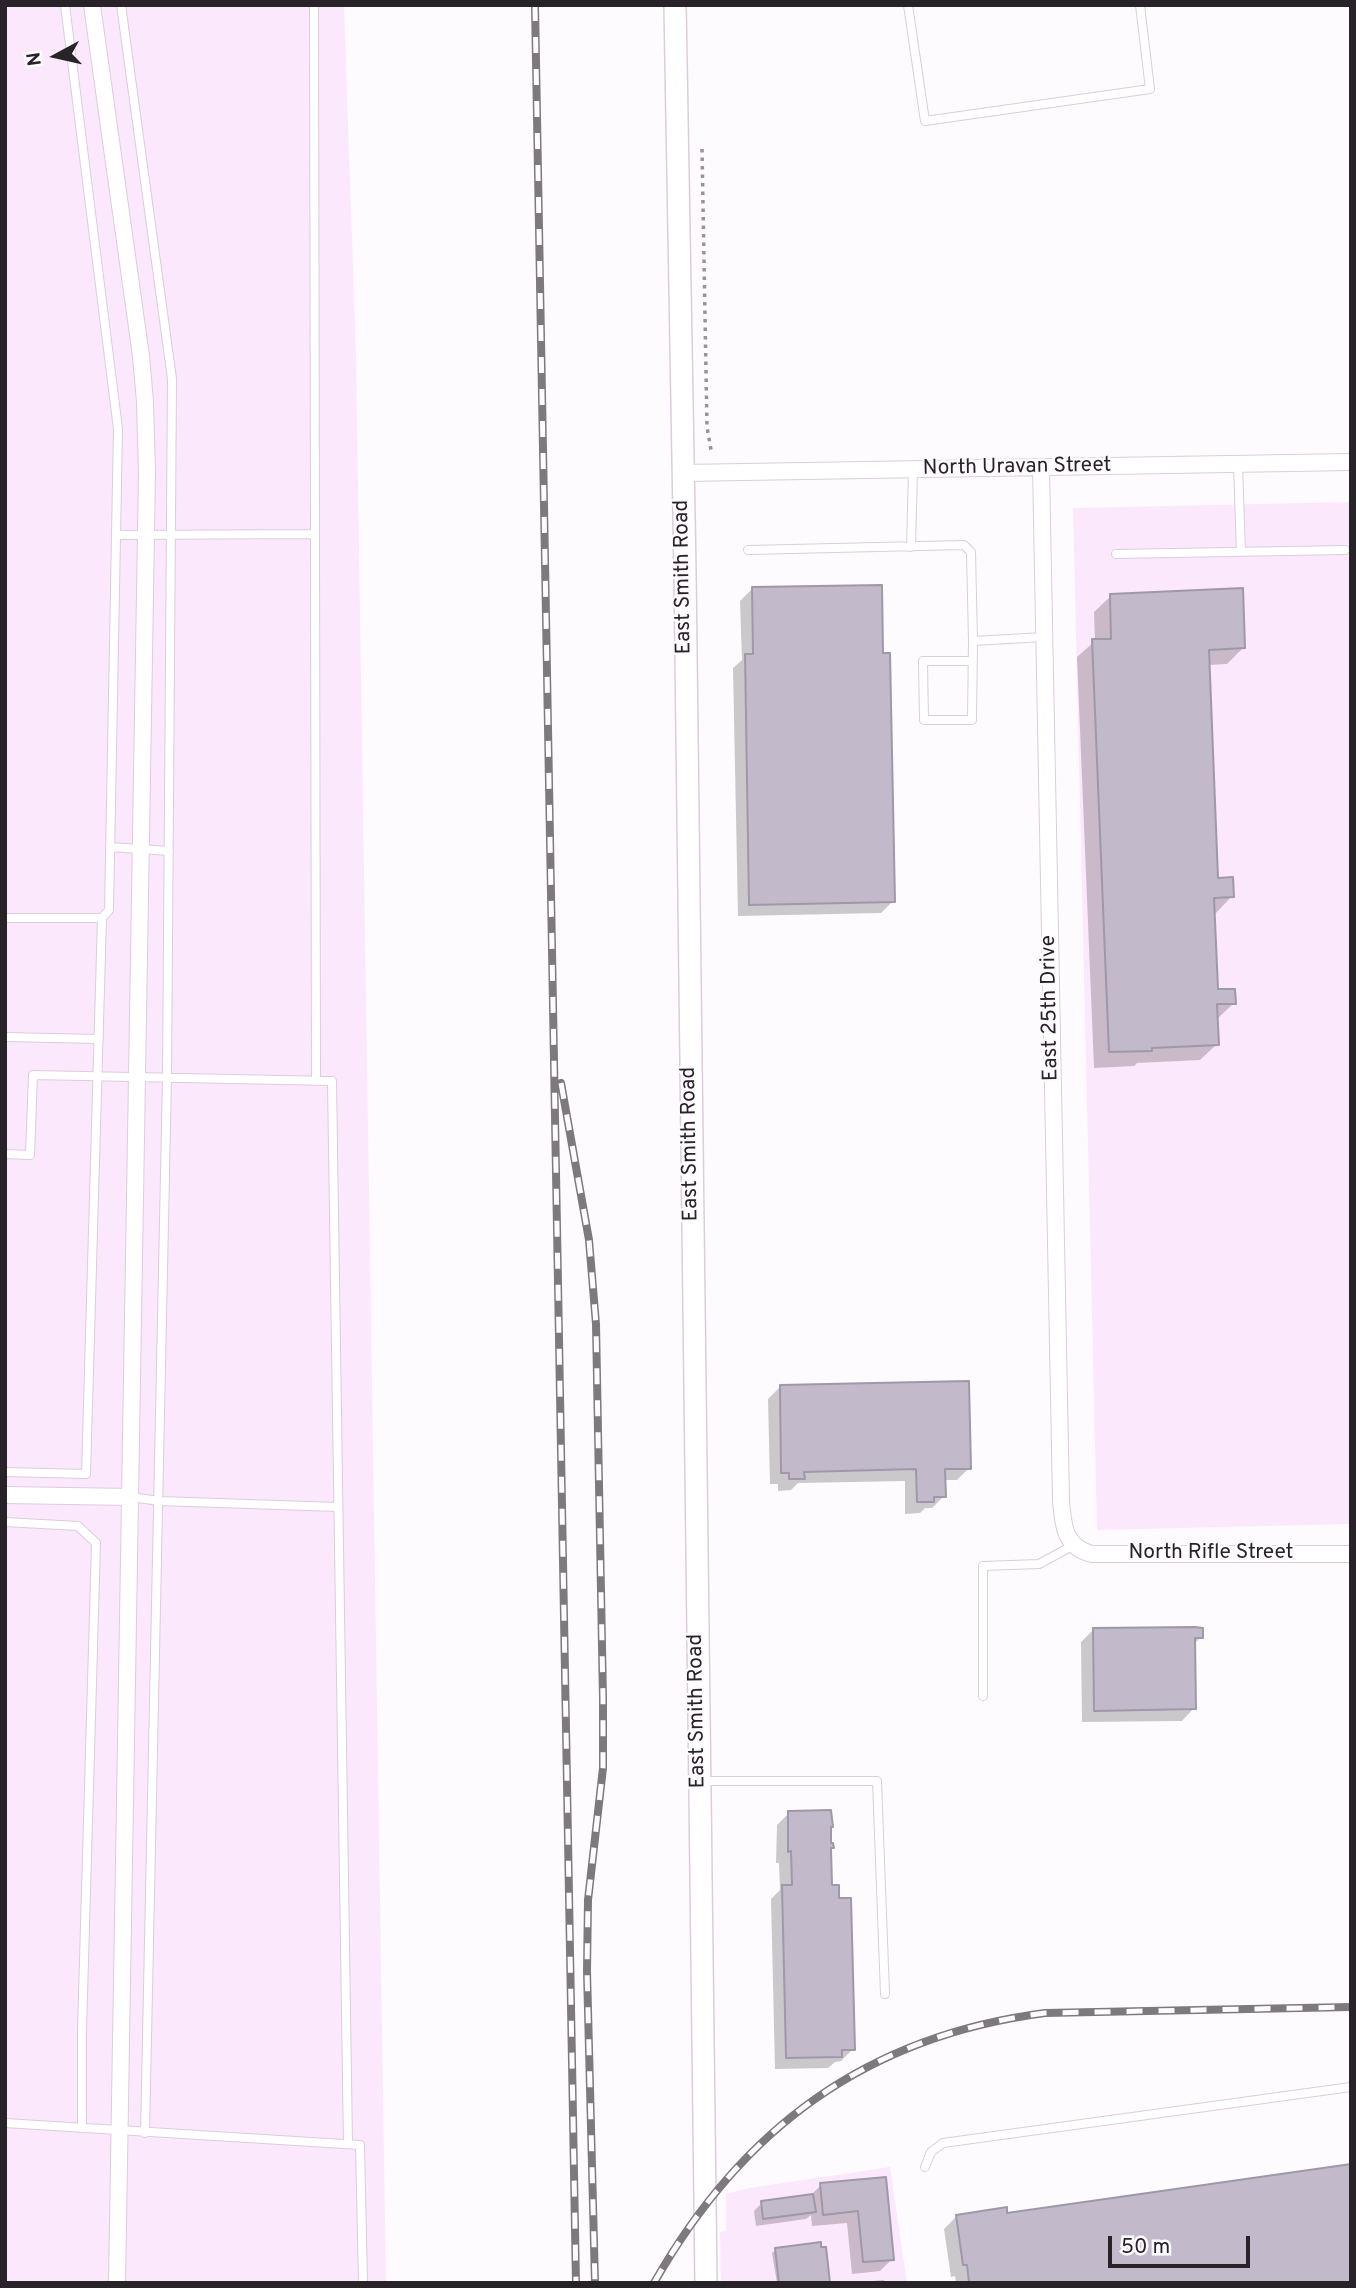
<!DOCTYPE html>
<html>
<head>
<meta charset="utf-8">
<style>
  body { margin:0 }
  #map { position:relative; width:1356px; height:2288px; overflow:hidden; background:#fefbfe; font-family:Overpass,sans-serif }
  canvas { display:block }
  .frame { position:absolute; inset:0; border:7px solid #282328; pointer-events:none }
  .north { position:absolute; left:21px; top:21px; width:70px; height:70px; -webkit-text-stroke:5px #fefbfe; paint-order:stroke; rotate:262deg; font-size:19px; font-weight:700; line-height:28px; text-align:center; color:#282328 }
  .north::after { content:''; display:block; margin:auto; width:24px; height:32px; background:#282328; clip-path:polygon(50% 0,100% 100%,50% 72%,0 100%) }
  .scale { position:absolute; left:1108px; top:2236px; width:142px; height:32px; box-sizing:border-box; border:4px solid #282328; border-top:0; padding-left:9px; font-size:21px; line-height:24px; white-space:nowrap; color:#282328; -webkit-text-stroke:5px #fefbfe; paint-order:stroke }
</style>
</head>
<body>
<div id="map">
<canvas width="1356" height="2288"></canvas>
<div class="frame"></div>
<div class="north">N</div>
<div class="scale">50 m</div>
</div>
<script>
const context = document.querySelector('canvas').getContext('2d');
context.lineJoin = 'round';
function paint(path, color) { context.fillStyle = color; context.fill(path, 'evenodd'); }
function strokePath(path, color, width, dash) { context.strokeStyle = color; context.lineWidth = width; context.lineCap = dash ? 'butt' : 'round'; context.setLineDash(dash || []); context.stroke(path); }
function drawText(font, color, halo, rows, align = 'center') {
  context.font = font + ' Overpass,sans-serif'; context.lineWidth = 5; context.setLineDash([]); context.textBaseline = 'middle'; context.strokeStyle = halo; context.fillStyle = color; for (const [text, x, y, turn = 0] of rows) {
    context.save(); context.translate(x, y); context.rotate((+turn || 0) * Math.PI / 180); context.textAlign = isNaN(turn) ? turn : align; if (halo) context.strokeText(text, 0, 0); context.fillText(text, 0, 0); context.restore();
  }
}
const built = new Path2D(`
  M5 5H344L356 355 386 2283H5Z
  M1351 502V1524L1097 1530 1073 508Z
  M890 2167 907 2283H721L720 2232 726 2231V2194L749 2188Z`);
const shadow = new Path2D(`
  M752 589 893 901 881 913 738 916 733 668 742 660 740 601Z
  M1111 596 1243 648 1227 664 1208 665 1216 879 1232 896 1216 913H1213L1217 991 1234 1003 1217 1019V1044L1200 1060 1137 1063 1134 1066 1094 1068 1077 657 1095 641 1094 612Z
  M780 1387 969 1468 957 1480H944V1496L932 1508H925L920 1513 905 1514V1481L798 1483 791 1490 778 1491V1484H770L768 1399Z
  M1093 1630 1201 1637 1193 1645 1194 1708 1182 1721 1082 1722 1081 1642Z
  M789 1813 830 1849V1886L853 2049 841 2061 835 2062 828 2068 775 2069 771 1899 780 1890 779 1863H776L777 1825Z
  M885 2179 892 2259 880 2271 852 2274 847 2223 812 2226 811 2215 806 2219 756 2226 754 2211 762 2203 809 2197 821 2185Z
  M1006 2215 1351 2283H956L955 2276 951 2277 944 2229 957 2216Z
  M776 2250 828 2283H777L772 2253Z
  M884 2280V2283H859L860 2282Z`);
const building = new Path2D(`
  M882 585 883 653H890L895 902 749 905 745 654H753L752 587Z
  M1243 588 1245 648 1209 650 1218 878 1233 877 1234 897 1214 898 1218 989H1235L1236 1004H1217L1219 1045 1152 1048V1051L1109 1052 1092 639H1111L1110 594Z
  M969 1381 971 1469H945L946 1497H934V1502H917L916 1469 804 1472 805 1479H789V1473H781L780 1385Z
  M1195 1627 1203 1628V1638H1195L1196 1709 1094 1711 1093 1628Z
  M831 1810 833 1827H831V1843H833L834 1848H831L832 1885H839V1898H851L855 2050H842V2057L786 2058 782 1885H792L791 1851 788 1852V1811Z
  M1351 2164V2283H969L967 2265H963L956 2215 1007 2207V2213Z
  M886 2177 894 2260 863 2262 858 2211 823 2215 820 2183Z
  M813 2194 816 2212 763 2219 761 2201Z
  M821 2242V2247H826L830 2283H779L775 2248Z`);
const path = new Path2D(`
  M702 149 707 427 711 450`);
const service = new Path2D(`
  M65 5 118 429 109 910 102 918
  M121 5 172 379 167 1078 145 2133
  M314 5 316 1081
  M908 5 925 121 1150 89 1140 5
  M1238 465 1241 552
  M116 535 315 534
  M911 547 913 470
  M748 550 964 545 971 552 973 641
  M1116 554 1345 550
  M971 661H923L924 720H972L973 641 1044 637
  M110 847 169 851
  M5 918H102L86 1474 5 1472
  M5 1037 99 1039
  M5 1154 30 1155 33 1075 332 1081 348 2144
  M131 1497 159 1501 338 1507
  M5 1522 78 1526 96 1543 82 2030V2128
  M983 1696V1566L1039 1564 1074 1545
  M702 1781H877L885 1994
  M5 2123 360 2145 363 2283
  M925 2167 931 2152 943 2143 1351 2087`);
const minor = new Path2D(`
  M92 5 141 356 145 402 147 473 117 2283
  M1041 468 1061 1500C1063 1525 1064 1547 1092 1554H1351
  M683 473 1351 462
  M5 1495 131 1497`);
const tertiary = new Path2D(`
  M675 5 685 572 706 2283`);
const rail = new Path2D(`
  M535 5 576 2283
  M561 1083 589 1240 596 1324 603 1699V1768L588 1900 587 1971 595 2283
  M654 2283C742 2128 867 2036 1045 2013L1351 2007`);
const streetNames = [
  ["North Uravan Street",1017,468,-1],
  ["East Smith Road",684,577,-91],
  ["East 25th Drive",1051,1008,-91],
  ["East Smith Road",691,1144,-91],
  ["North Rifle Street",1211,1554],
  ["East Smith Road",698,1711,-91]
];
paint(built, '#fce8fc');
paint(shadow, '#0003');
paint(building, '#c2bacb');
strokePath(building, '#9f98a8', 2);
strokePath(service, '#dbcddb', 10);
strokePath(minor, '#dbcddb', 18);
strokePath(tertiary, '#dbcddb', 24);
strokePath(path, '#979397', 3.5, [3.5, 5]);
strokePath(service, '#fff', 8);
strokePath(minor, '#fff', 16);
strokePath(tertiary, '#fff', 21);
strokePath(rail, '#7d797d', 8);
strokePath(rail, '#fefbfe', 5, [16]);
drawText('21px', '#282328', '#fefbfe', streetNames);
</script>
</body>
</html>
